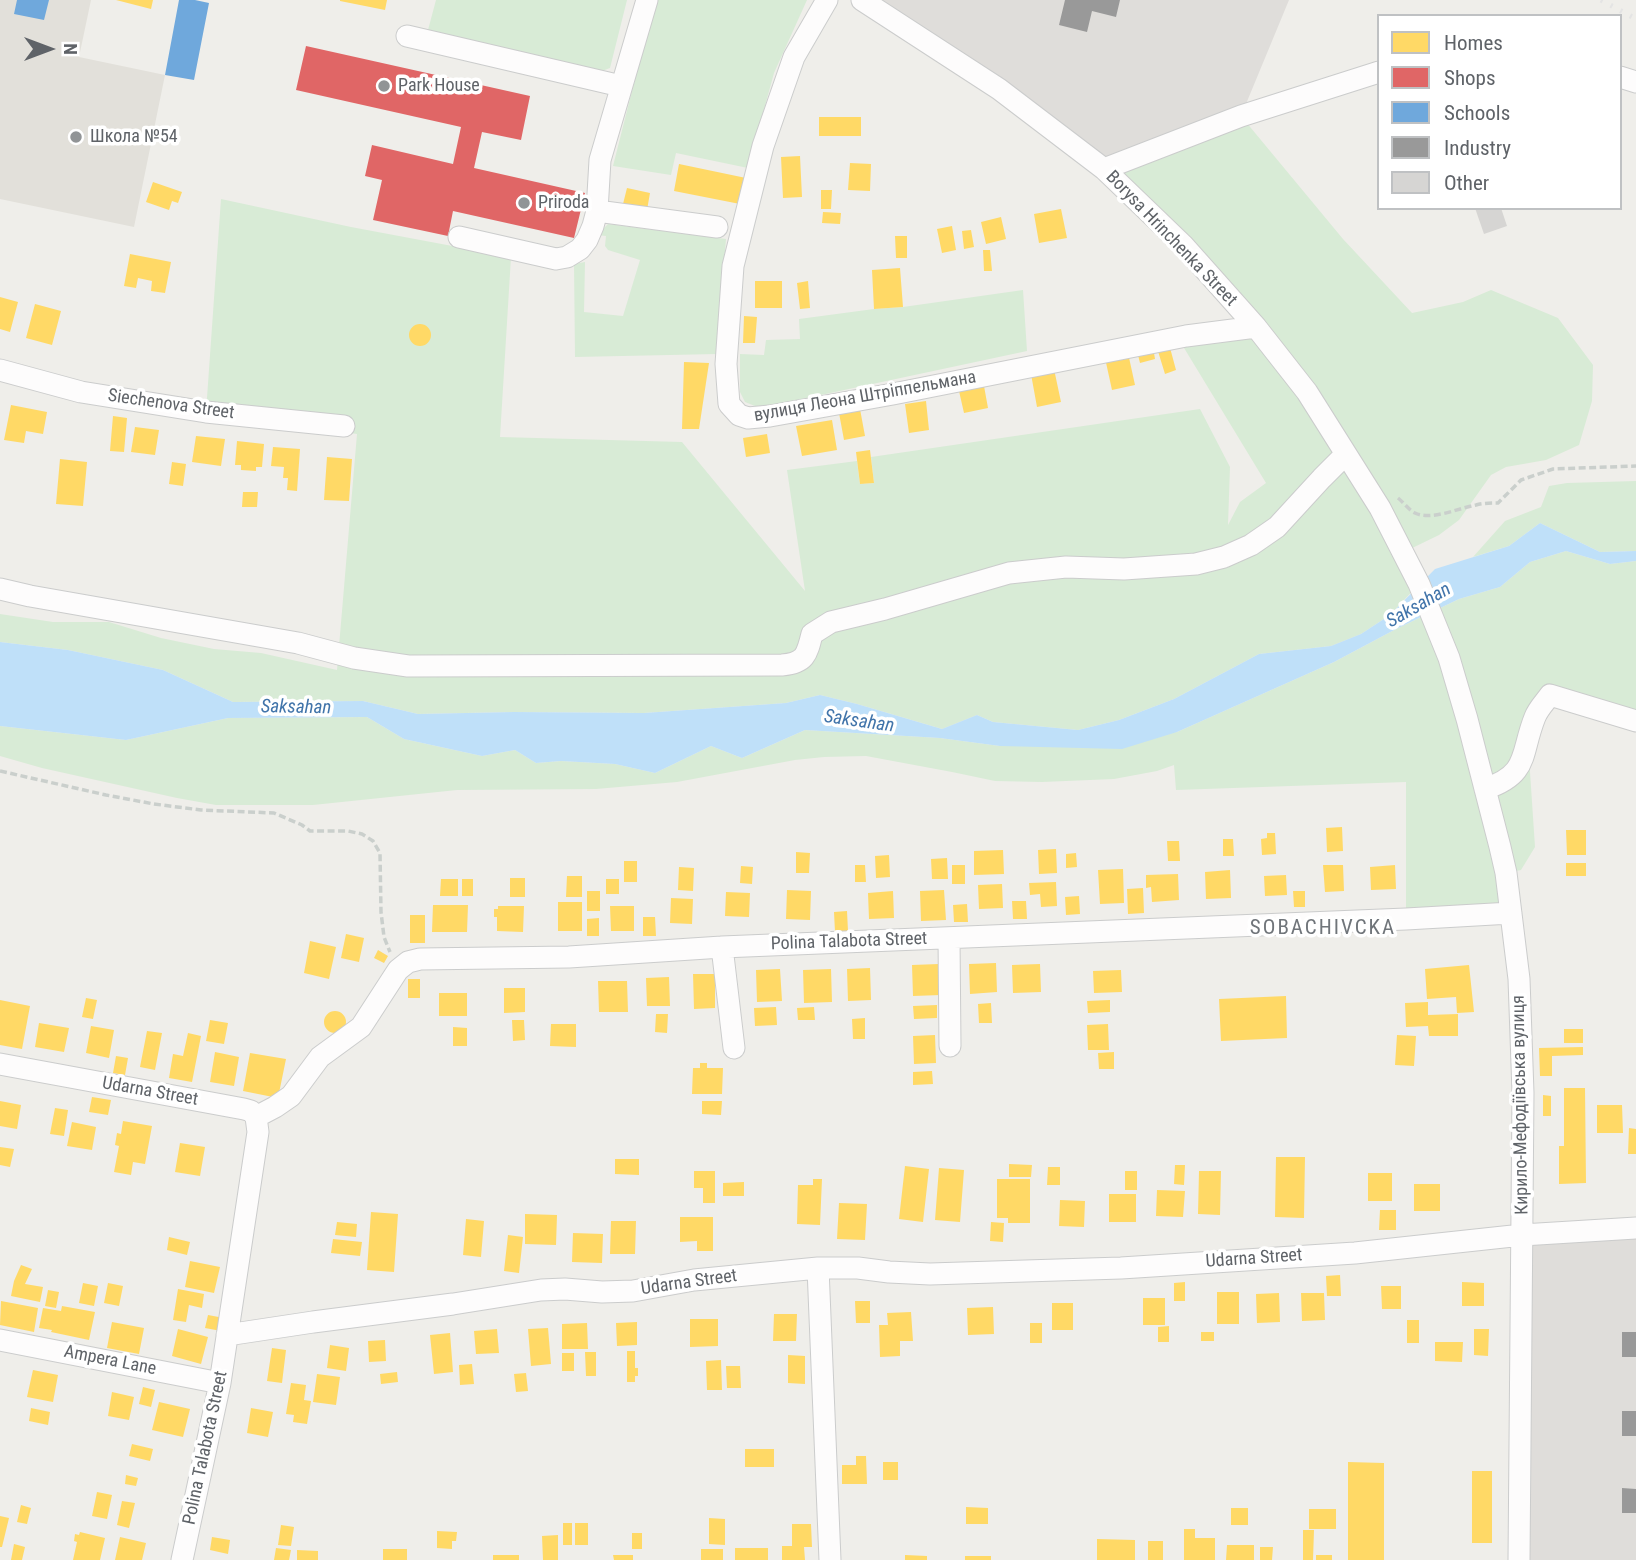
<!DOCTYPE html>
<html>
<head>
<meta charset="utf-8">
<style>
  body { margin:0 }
  #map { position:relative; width:1636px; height:1560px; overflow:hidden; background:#efeeea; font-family:"Roboto Condensed",sans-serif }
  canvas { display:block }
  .legend { position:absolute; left:1377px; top:14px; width:245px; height:196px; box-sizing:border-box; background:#fff; border:2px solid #bfc1c3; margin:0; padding:9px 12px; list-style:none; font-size:21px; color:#5f6368 }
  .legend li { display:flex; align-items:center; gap:14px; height:35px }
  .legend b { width:35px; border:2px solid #bfc1c3 }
  .north { position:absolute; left:14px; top:14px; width:70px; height:70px; -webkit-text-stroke:5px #fff; paint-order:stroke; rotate:90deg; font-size:19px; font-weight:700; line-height:28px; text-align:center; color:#5f6368 }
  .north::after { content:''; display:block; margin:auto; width:24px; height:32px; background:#5f6368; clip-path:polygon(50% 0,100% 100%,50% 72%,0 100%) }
</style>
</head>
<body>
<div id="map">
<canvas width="1636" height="1560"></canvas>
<ul class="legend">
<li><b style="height:19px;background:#ffd966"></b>Homes</li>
<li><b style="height:19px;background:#e06666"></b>Shops</li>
<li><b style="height:19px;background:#6fa8dc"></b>Schools</li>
<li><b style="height:19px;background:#999"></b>Industry</li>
<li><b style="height:19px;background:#d6d5d3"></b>Other</li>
</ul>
<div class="north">N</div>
</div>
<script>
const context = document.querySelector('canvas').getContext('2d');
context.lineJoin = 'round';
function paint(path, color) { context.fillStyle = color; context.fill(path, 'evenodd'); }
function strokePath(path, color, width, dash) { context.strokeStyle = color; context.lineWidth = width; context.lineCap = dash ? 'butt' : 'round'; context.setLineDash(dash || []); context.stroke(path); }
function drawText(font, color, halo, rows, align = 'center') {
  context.font = font + ' "Roboto Condensed",sans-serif'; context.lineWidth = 7; context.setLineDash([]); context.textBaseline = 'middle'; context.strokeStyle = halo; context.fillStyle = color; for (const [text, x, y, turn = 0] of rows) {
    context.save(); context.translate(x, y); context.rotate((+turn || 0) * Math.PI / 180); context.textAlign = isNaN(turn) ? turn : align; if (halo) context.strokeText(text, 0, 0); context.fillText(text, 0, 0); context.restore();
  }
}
const industrial = new Path2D(`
  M862 0H1289L1241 116 1104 169Z
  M1636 1228V1560H1519L1522 1235Z`);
const education = new Path2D(`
  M0 0H91L79 57 165 75 134 227 0 199Z`);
const green = new Path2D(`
  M436 0H627L610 68 602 71 428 30Z
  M655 0H807L774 73 748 168 676 153 671 175 613 166Z
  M1241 116 1343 239 1412 313 1463 302 1491 290 1558 318 1593 365 1592 401 1579 445 1546 460 1506 467 1491 475 1459 520 1439 535 1404 552 1419 584 1390 615 1361 634 1331 646 1259 654 1174 699 1119 720 1078 730 993 722 977 715 942 729 857 704 820 695 786 703 644 713 514 712 418 714 363 701 233 702 163 670 68 650 0 642V614L53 622H109L161 638 214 649 261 653 337 670 357 434 206 412 221 199 351 227 511 257 500 437 682 442 805 591 787 470 857 461 860 484 874 483 871 457 1200 409 1230 467 1228 525 1240 502 1266 483 1178 338 1255 327 1104 169Z
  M608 224 726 239 717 354 575 357 574 264 585 262 584 312 623 316 640 260 608 250 605 246 606 236 597 235Z
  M1023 290 1027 351 760 408 745 402 740 392V354L764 355 766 340 800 339 799 319 874 309 903 307Z
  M1636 481V551L1600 552 1540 523 1509 546 1473 557 1505 521 1541 507 1549 486 1567 483Z
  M1566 551 1610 564 1636 561V721L1550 695 1528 742 1535 847 1521 870 1506 873 1511 913 1406 919V782L1176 790 1174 765 1157 771 1114 779 1042 782 995 781 952 772 866 756 824 757 795 760 677 782 596 789 457 790 313 805H216L177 798 42 768 0 756V726L126 740 228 718 367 717 404 739 482 756 515 750 536 763 561 761 615 764 655 773 711 746 742 758 805 730 940 738 1000 746 1177 732 1334 662 1396 629 1459 599 1500 587 1530 562Z`);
const water = new Path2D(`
  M1540 523 1600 552 1636 551V561L1610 564 1566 551 1530 562 1500 587 1459 599 1396 629 1334 662 1177 732 1122 749 1000 746 940 738 805 730 742 758 711 746 655 773 615 764 561 761 536 763 515 750 482 756 404 739 367 717 228 718 126 740 0 726V642L68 650 163 670 233 702 363 701 418 714 514 712 644 713 786 703 820 695 857 704 942 729 977 715 993 722 1078 730 1119 720 1174 699 1259 654 1331 646 1361 634 1390 615 1435 569 1509 546Z`);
const homes = new Path2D(`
  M116 0H153L151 9Z
  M340 0H387L385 10 340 1Z
  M819 117H861V136H819Z
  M800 156 802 197 783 198 781 157Z
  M850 163 871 164 870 191 848 190Z
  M679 164 746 178 740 204 674 191Z
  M153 182 182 192 178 203 172 201 169 210 146 202Z
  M627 188 650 193 647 210 623 204Z
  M821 190H832L831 209H821Z
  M1061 209 1067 238 1039 243 1034 214Z
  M823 212 841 213 840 224 822 223Z
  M1001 217 1006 239 986 244 981 222Z
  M952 226 956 250 942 253 937 229Z
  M971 230 974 247 964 249 962 231Z
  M895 236H907V258H896Z
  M983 250H990L992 271H984Z
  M130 254 171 262 165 293 151 291 152 281 138 278 136 288 124 286Z
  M900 268 903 307 874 309 872 270Z
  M755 281H782V308H755Z
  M808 281 810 308 800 309 797 283Z
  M0 297 18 302 10 332 0 329Z
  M35 304 61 311 52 345 26 338Z
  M744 316 757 317 755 343H743Z
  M409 335a11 11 0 1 1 22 0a11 11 0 1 1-22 0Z
  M1169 344 1176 370 1165 374 1157 348Z
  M1153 347 1155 359 1140 363 1137 351Z
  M1128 353 1135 385 1112 390 1105 358Z
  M684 362 709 363 699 429H682Z
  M1054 369 1061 402 1037 407 1031 374Z
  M984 386 988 408 964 413 959 391Z
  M926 401 929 430 909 433 905 404Z
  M11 405 47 412 43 434 26 431 24 443 4 440Z
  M860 409 865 436 844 440 839 413Z
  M113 416 127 418 124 452 110 451Z
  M832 420 837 450 802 456 796 426Z
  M135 427 159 430 155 455 131 452Z
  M767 434 770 453 746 457 743 438Z
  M196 436 225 439 221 466 192 462Z
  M237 441 264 444 262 467H256V471L241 470V465H235Z
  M273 447 300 449 297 491 287 490 288 478H283L284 467 271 466Z
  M870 450 874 483 860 484 856 452Z
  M327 457 352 459 349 501 324 500Z
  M60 459 87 462 83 506 56 504Z
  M172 462 186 464 183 486 169 484Z
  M243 492H258L257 507H242Z
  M1342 827 1343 851 1327 852 1326 828Z
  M1566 830H1586V855H1567Z
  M1267 833H1275L1276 854 1262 855 1261 839 1267 838Z
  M1223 839H1233L1234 856H1223Z
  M1167 841H1179L1180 861H1168Z
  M1056 849 1057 873 1039 874 1038 850Z
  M1003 850 1004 874 974 875V851Z
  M796 852 810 853 809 873H796Z
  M1076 853 1077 867 1066 868V854Z
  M889 855 890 877 876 878 875 856Z
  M947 858 948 879H932L931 859Z
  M624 861H637V882H624Z
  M1566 863H1586V876H1566Z
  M855 865H865L866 882H855Z
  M952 865H965V884H952Z
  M1323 865H1343L1344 891 1325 892Z
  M1395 865 1396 889 1371 890 1370 867Z
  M741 866 753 867 752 884 740 883Z
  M679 867 694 868 693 891 678 890Z
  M1123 869 1124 903 1100 904 1098 870Z
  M1230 870 1231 898 1206 899 1205 872Z
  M1178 874 1179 900 1152 902 1151 887 1146 888V875Z
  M1286 875 1287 895 1265 896 1264 876Z
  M567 876H582V897H566Z
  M510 878H525V897H510Z
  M441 879H458V896H440Z
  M462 879H473V896H462Z
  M606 879H619V894H606Z
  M1056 882 1057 906 1041 907 1040 894 1030 895 1029 883Z
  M1002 884 1003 908 979 909 978 885Z
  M1143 888 1144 913 1128 914 1127 889Z
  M787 890 811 891 810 920 786 919Z
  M944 890 946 920 921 921 920 891Z
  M587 891H600V911H587Z
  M893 891 894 918 869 919 868 893Z
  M1293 891H1305V907H1294Z
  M726 892 750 893 749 917 725 916Z
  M1079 896 1080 914 1066 915 1065 897Z
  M671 898 693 899 692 924 670 923Z
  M1012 901H1026L1027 919H1013Z
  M558 902H582V931H558Z
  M967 904 968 922H954L953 905Z
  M433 905H468L467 932H432Z
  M498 906H524L523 932 497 931V917H494V909H498Z
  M610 906H634V931H611Z
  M847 911 848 931 835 932 834 912Z
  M410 915H425V943H410Z
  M643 917H655L656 936H643Z
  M599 918V936H587V919Z
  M346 934 364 938 359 962 341 958Z
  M310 941 336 947 329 979 304 973Z
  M378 950 388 956 384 963 374 958Z
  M996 963 997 992 970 994 969 964Z
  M939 964 941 995 913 996 912 965Z
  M1040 964 1041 992 1013 993 1012 965Z
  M1469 965 1474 1012 1457 1013 1456 997 1427 999 1425 969Z
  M870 968 871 1000 848 1001 847 969Z
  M780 969 782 1001 757 1002 756 970Z
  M831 969 832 1002 804 1003 803 970Z
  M1121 970 1122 992 1094 993 1093 971Z
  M693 974H715V1008L694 1009Z
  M669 977 670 1006H647L646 978Z
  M408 979H420V998H408Z
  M598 981H627L628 1012H599Z
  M504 988H525V1012L504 1013Z
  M439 993H467V1016H439Z
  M1286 996 1287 1038 1221 1041 1219 999Z
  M86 998 97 1000 93 1019 82 1017Z
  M0 1000 30 1006 22 1049 0 1045Z
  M1110 1000V1012L1088 1013 1087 1001Z
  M1428 1002V1015L1458 1014V1036H1429L1428 1026 1406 1027 1405 1003Z
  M991 1003 992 1023H979L978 1004Z
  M937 1005V1018L914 1019 913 1006Z
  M776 1007 777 1025 755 1026 754 1008Z
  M814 1007 815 1020H798L797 1008Z
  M324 1022a11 11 0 1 1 22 0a11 11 0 1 1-22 0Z
  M656 1014H668L667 1033 655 1032Z
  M865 1018V1039H853L852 1019Z
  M210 1020 228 1023 224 1044 206 1041Z
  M512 1020H524L525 1040 513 1041Z
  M39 1023 69 1028 64 1052 35 1047Z
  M551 1024H576V1047L550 1046Z
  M1108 1024 1109 1050H1088L1087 1025Z
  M91 1026 114 1030 109 1058 86 1053Z
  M453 1027 467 1028V1046H453Z
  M1564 1029H1583V1043H1564Z
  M147 1031 162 1033 155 1070 140 1067Z
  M188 1033 201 1036 192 1082 169 1078 173 1054 183 1056Z
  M935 1035 936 1063 914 1064 913 1036Z
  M1397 1035 1416 1036 1414 1066 1395 1065Z
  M1583 1047V1055L1552 1056V1076H1540L1539 1048Z
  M215 1052 239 1057 234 1086 210 1082Z
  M1114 1052V1069H1099L1098 1053Z
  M250 1053 286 1059 278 1098 243 1091Z
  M116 1056 128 1058 125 1075 113 1073Z
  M700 1063H707V1068H723L722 1094H692L693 1068H700Z
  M932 1071 933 1084 913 1085V1072Z
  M1564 1088H1585L1586 1183 1559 1184V1146H1564Z
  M1543 1095 1551 1096V1116H1543Z
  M92 1097 111 1100 108 1115 89 1112Z
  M0 1101 21 1105 17 1129 0 1126Z
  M702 1101H722L721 1115 702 1114Z
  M1597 1105H1622L1623 1133H1597Z
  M55 1108 68 1110 64 1136 50 1134Z
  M123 1121 152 1126 145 1164 133 1162 131 1175 114 1172 119 1146 115 1145 117 1133 121 1134Z
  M72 1122 96 1127 92 1150 67 1146Z
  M1629 1128 1636 1129V1154H1628Z
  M180 1143 205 1147 200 1176 175 1172Z
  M0 1147 14 1149 10 1167 0 1165Z
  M1276 1157H1305L1304 1218 1275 1217Z
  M615 1159H639V1175L615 1174Z
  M1009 1164 1032 1165 1031 1177H1009Z
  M1175 1165H1185L1184 1185 1174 1184Z
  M905 1166 929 1169 923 1222 899 1219Z
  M1048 1167H1060V1185H1047Z
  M939 1168 964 1170 960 1222 935 1220Z
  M694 1171H715V1203H703V1188H694Z
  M1125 1171H1137V1190H1125Z
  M1199 1171H1221L1220 1215 1198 1214Z
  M1368 1173H1392V1201H1368Z
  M813 1179H822L820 1225 797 1224 798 1185H813Z
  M997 1179H1030V1223H1008V1218H997Z
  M744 1182V1196H723V1183Z
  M1414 1184H1440V1211H1414Z
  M1157 1190 1185 1191 1183 1217 1156 1216Z
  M1109 1194H1136V1222H1109Z
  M1060 1200 1085 1201 1084 1227 1059 1226Z
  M839 1203 867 1204 865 1240 837 1239Z
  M1380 1210H1396V1230H1379Z
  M371 1212 398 1214 394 1272 367 1270Z
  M525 1214 557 1215 556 1245 525 1244Z
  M680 1217H713V1251H697V1241L680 1242Z
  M466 1219 484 1221 481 1257 463 1255Z
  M611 1221H636L635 1254H610Z
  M337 1222 357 1224 356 1237 335 1235Z
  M991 1222 1004 1223 1003 1242 990 1241Z
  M573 1233 603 1234 602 1263 572 1262Z
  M508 1235 523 1237 519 1273 504 1271Z
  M169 1237 190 1242 187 1255 167 1250Z
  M333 1239 362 1242 360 1256 331 1253Z
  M190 1261 220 1267 214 1293 185 1287Z
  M21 1265 32 1269 25 1284 43 1287 40 1302 11 1296 14 1281Z
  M1340 1275 1341 1296H1327L1326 1276Z
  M1185 1282V1301H1174V1283Z
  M1462 1282 1484 1283V1306H1462Z
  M83 1283 98 1286 94 1306 79 1303Z
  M108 1283 123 1286 119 1306 104 1303Z
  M1381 1286H1401V1309H1382Z
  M178 1289 204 1294 202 1308 189 1305 186 1322 173 1320Z
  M48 1290 59 1292 56 1308 45 1306Z
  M1217 1292H1239V1324H1217Z
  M1279 1293 1280 1322 1257 1323 1256 1294Z
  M1301 1293H1324L1325 1320 1302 1321Z
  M1143 1298H1165V1325H1143Z
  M1 1301 38 1308 34 1332 0 1325Z
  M855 1301H870V1323H856Z
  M1052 1303H1073V1330H1052Z
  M62 1306 95 1312 89 1340 51 1332 52 1330 39 1328 43 1308 61 1311Z
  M993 1307 994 1334 968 1335 967 1308Z
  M911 1312 913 1341H900V1356L880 1357 879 1325H888L887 1313Z
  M774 1314H797L796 1341H773Z
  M208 1315 224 1318 221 1331 205 1328Z
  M690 1319H718V1346L690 1347Z
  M1407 1320H1419V1343H1407Z
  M112 1322 144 1328 139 1354 107 1348Z
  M637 1322V1345L617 1346 616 1323Z
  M587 1323 588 1349H562V1324Z
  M1030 1323H1042V1343H1030Z
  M1169 1326V1342H1158V1327Z
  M548 1328 551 1364 531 1366 528 1329Z
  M178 1329 208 1337 201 1364 172 1356Z
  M497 1329 499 1353 476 1354 474 1331Z
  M1474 1329H1489L1488 1356 1474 1355Z
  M1201 1332H1214V1341H1201Z
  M450 1333 453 1372 434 1374 430 1335Z
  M385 1340 386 1361 369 1362 368 1341Z
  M1435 1342H1463L1462 1362 1435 1361Z
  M330 1345 349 1348 346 1371 327 1368Z
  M272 1348 286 1350 282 1383 267 1381Z
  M627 1351H635V1368H638V1376H635V1382H627Z
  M585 1352H596V1376H586Z
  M562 1353H574V1371H562Z
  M788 1355 805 1356V1384L788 1383Z
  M721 1360 722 1390H707L706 1361Z
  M472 1364 474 1384 460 1385 459 1365Z
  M726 1366H740L741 1388H727Z
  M33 1370 58 1375 53 1402 27 1397Z
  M397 1372 398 1382 381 1384 380 1374Z
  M526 1373 528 1391 516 1392 514 1374Z
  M317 1374 340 1377 336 1405 313 1402Z
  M291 1383 306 1385 304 1400 311 1401 307 1424 293 1422 294 1415 286 1414Z
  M143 1387 155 1390 151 1407 139 1404Z
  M112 1392 134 1397 129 1420 108 1416Z
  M159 1402 190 1409 183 1437 152 1430Z
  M31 1408 50 1412 48 1425 29 1421Z
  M251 1408 273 1412 268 1437 247 1433Z
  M132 1444 153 1449 150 1461 129 1456Z
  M745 1449H774V1467H745Z
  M856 1456H866L867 1484H842V1465H856Z
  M883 1462H898V1480H883Z
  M1348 1462 1384 1463V1560H1348Z
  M1472 1471H1492V1543H1472Z
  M126 1475 138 1478 136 1486 125 1484Z
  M97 1492 112 1495 107 1519 92 1516Z
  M122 1501 135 1503 129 1528 117 1525Z
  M21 1505 31 1508 27 1524 17 1522Z
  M966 1507 988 1508V1524H966Z
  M1231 1508H1248V1525H1231Z
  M1309 1509H1336V1529H1309Z
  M0 1516 9 1518 2 1547H0Z
  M709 1518 725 1519V1545L709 1544Z
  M563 1523H572V1545H563Z
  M575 1523H588V1545H575Z
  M792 1524H811L812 1547H804L805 1560H782V1546H792Z
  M281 1525 294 1527 291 1546 278 1545Z
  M1184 1529H1195V1538H1215V1560H1184Z
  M1303 1530H1314L1313 1560H1303Z
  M437 1531 457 1532 456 1541H452V1549L437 1548Z
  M80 1532 105 1538 100 1560H73L77 1542 74 1541 75 1534 79 1535Z
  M632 1533H642V1549H632Z
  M558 1535V1560H543L542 1536Z
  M120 1537 146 1543 142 1560H115Z
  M212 1537 230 1540 228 1554 210 1550Z
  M1097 1539 1135 1540V1560H1097Z
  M1148 1541H1163V1560H1148Z
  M14 1544 25 1547 22 1560H11Z
  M1227 1545H1254V1560H1226Z
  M1260 1547H1273L1272 1560H1260Z
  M276 1548 291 1550 289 1560H274Z
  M735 1548H768V1560H735Z
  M383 1549H407V1560H383Z
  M701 1549H723V1560H701Z
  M297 1550 318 1551V1560H297Z
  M493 1555H519V1560H493Z
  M613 1555H633V1560H614Z
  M905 1555 927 1556V1560H905Z
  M1316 1555H1332V1560H1316Z
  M965 1556H991V1560H965Z`);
const shops = new Path2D(`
  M306 46 530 96 521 140 482 132 474 168 585 193 574 238 453 211 448 236 373 220 382 180 365 176 372 145 453 164 461 127 296 90Z`);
const schools = new Path2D(`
  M17 0H49L44 20 14 14Z
  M179 0H195L209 3 194 80 165 75Z`);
const industry = new Path2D(`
  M1065 0H1120L1116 17 1092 11 1087 32 1059 25Z
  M1622 1332H1636V1357H1622Z
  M1622 1411H1636V1436H1622Z
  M1622 1488 1636 1489V1513H1622Z`);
const building = new Path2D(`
  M1475 208H1501L1507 226 1484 234Z`);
const path = new Path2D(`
  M1398 498C1403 502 1409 510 1415 513 1431 521 1459 508 1476 505 1483 503 1491 503 1498 503L1521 480 1553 469 1636 466
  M0 771 106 795 154 804 201 810 274 813 302 825 310 831H348L362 834 373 841 380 853 381 912 384 937 390 952`);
const minor = new Path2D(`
  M827 0 794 57 763 146 733 266 726 364 729 404 739 415 748 418 770 416 893 394 1186 336 1256 327
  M862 0 999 89 1104 169 1183 245 1256 327 1307 392 1380 508 1419 584 1449 658 1467 719 1500 847 1506 873 1519 979 1523 1093 1519 1560
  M407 36 621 86
  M1620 77 1636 82
  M1104 169 1241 116 1379 72
  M597 211 717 227
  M459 237 556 259 567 257 580 249 587 240 593 226 597 211 600 160 647 0
  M0 370 81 392 206 412 344 426
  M0 589 30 596 298 643 354 658 408 666 782 665C805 663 807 655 812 634L831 622 885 609 1009 573 1066 567 1124 569 1196 564 1224 557 1251 545 1277 527 1322 478 1346 454
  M1485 789C1530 774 1520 754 1535 717 1538 709 1545 702 1550 695L1636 721
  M949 938 950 1046
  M722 947 734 1048
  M0 1064 244 1109 251 1111 256 1117 258 1132 220 1383 182 1560
  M256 1117 275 1107 291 1096 320 1057 361 1027 398 970 408 962 420 959 569 957 722 947 1406 919 1511 913
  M818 1268 830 1560
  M227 1335 313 1322 453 1304 541 1290 565 1289 602 1292 633 1291 694 1280 818 1268H858L889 1272 930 1274 1121 1268 1355 1253 1522 1235 1636 1228
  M0 1340 220 1383`);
const rail = new Path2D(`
  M1601 0 1636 19`);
const markers = [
  [384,86,7,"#919496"],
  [76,137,7,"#919496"],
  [524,203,7,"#919496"]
];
const poiNames = [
  ["Park House",398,86],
  ["Школа №54",90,137],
  ["Priroda",538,203]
];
const streetNames = [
  ["Borysa Hrinchenka Street",1171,239,46],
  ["вулиця Леона Штріппельмана",865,397,-10],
  ["Siechenova Street",171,405,8],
  ["Polina Talabota Street",849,942,-2],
  ["Udarna Street",150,1092,10],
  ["Кирило-Мефодіївська вулиця",1521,1105,-91],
  ["Udarna Street",1254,1259,-4],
  ["Udarna Street",689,1283,-8],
  ["Ampera Lane",110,1361,11],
  ["Polina Talabota Street",206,1448,-78]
];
const waterNames = [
  ["Saksahan",1419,606,-30],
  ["Saksahan",296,708,1],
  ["Saksahan",859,722,8]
];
const quarterNames = [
  ["SOBACHIVCKA",1323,929]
];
paint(industrial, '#dfddda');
paint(education, '#e2e0da');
paint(green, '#d8ebd6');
paint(water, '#bfe0f9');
paint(homes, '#ffd966');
paint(shops, '#e06666');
paint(schools, '#6fa8dc');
paint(industry, '#999');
paint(building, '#d6d5d3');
strokePath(minor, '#cbcccc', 23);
strokePath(path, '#cacfcc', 3.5, [7, 3.5]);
strokePath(minor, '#fdfcfc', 21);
strokePath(rail, '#e4e4e4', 5, [2, 9]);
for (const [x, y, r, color] of markers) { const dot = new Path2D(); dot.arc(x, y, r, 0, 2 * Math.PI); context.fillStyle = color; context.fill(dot); strokePath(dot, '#fff', 2.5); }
drawText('18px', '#5f6368', '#fff', poiNames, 'left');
drawText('18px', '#5f6368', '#fff', streetNames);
drawText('italic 19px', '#4174aa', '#fff', waterNames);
context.letterSpacing = '2px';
drawText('21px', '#70757a', '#fff', quarterNames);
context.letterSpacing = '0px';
</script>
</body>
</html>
